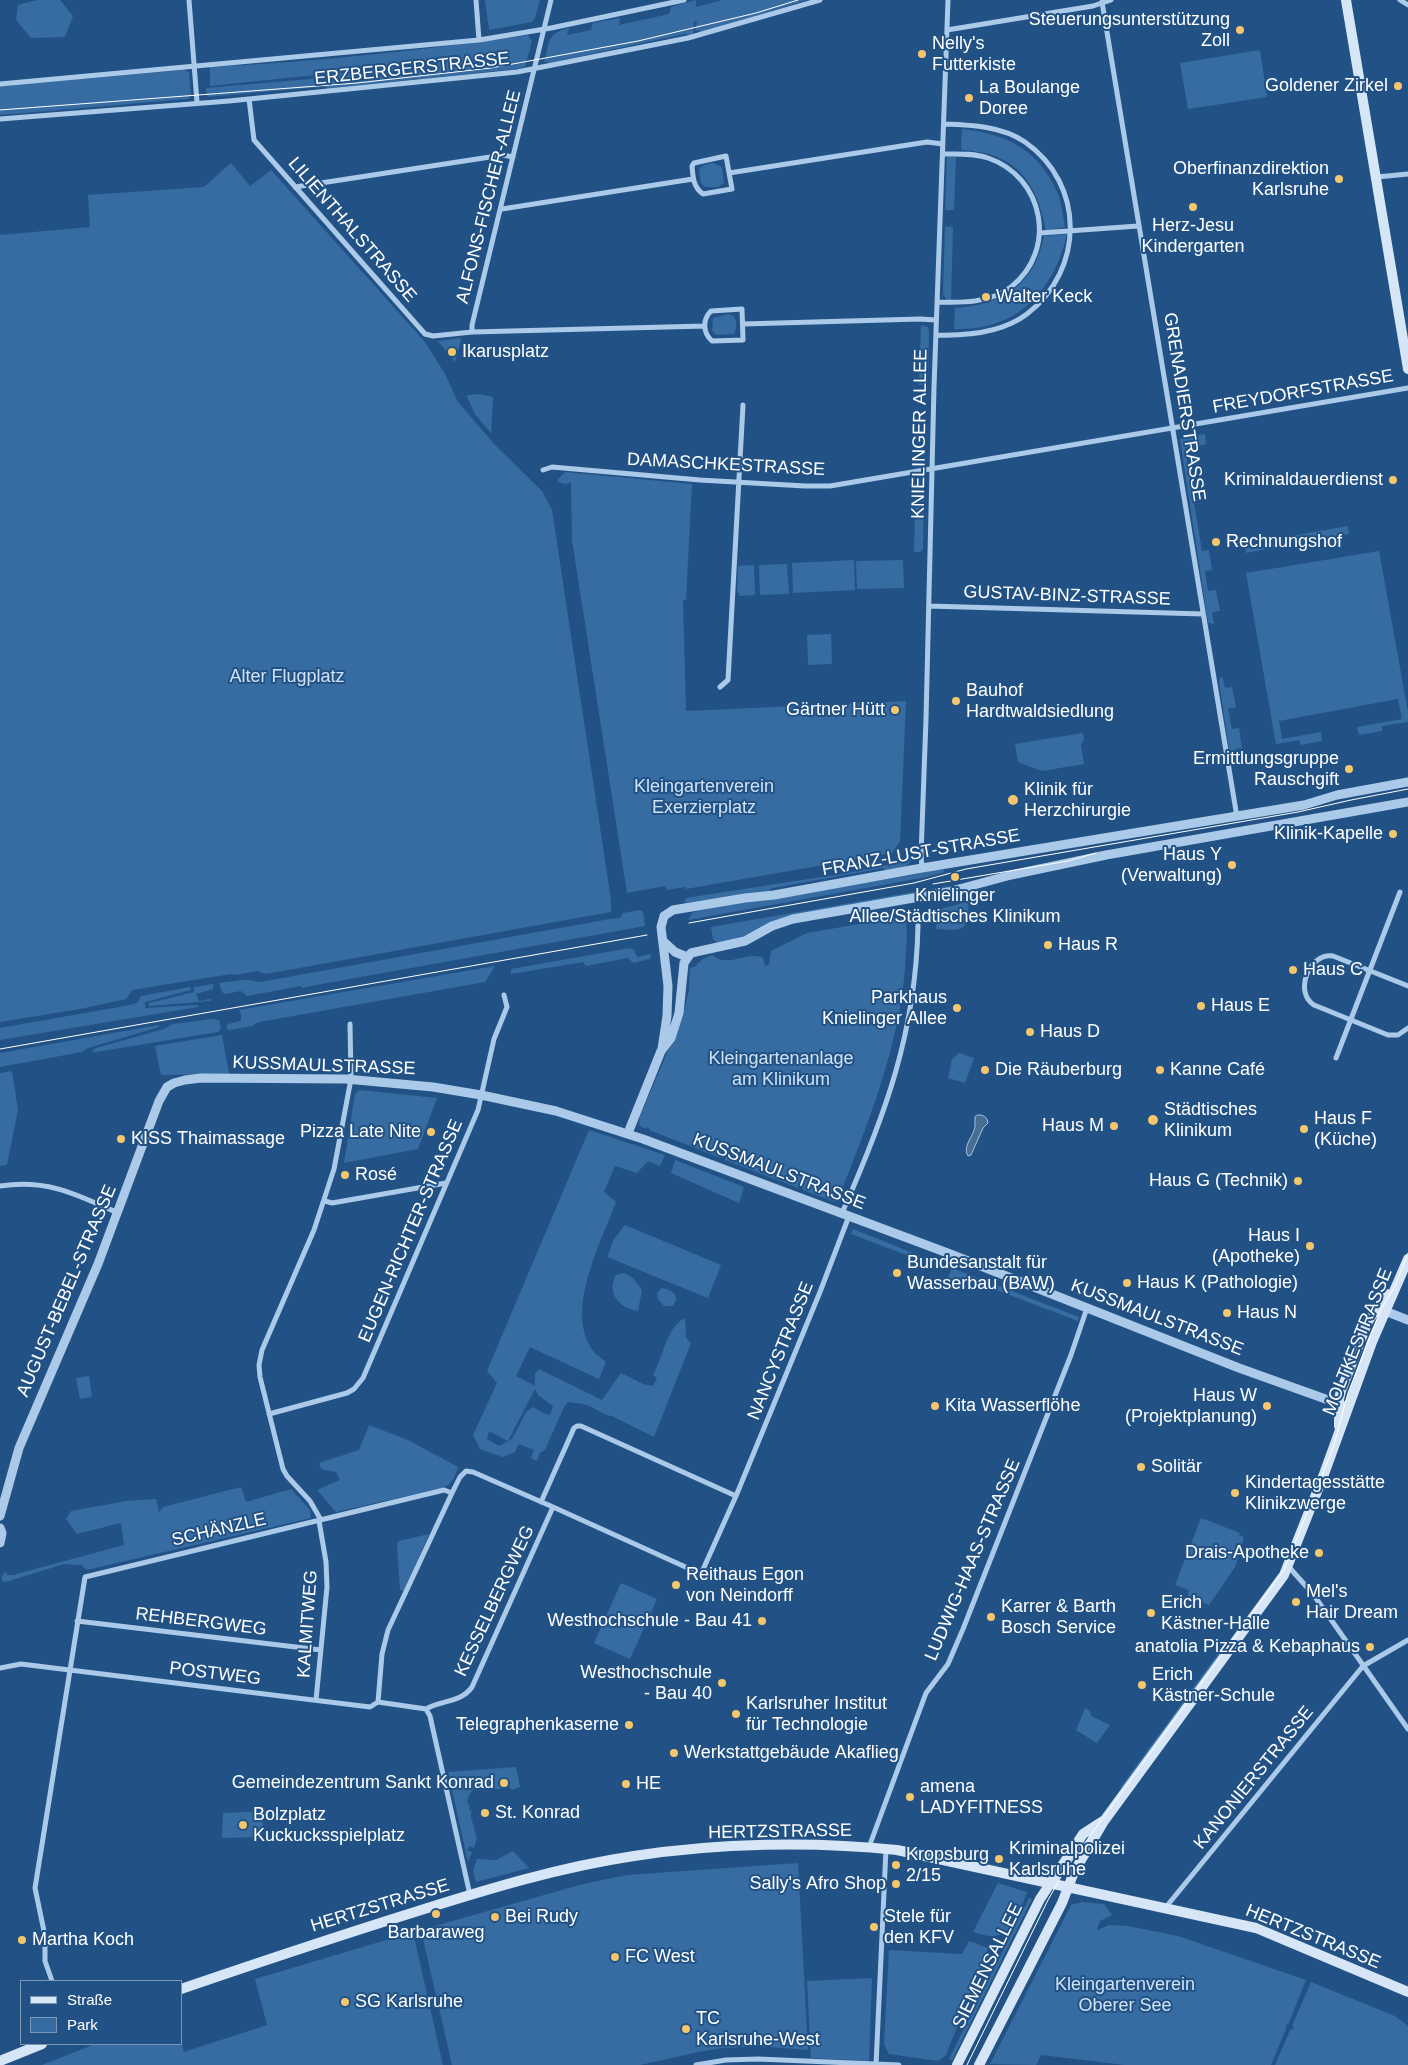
<!DOCTYPE html>
<html>
<head>
<meta charset="utf-8">
<style>
  body { margin:0 }
  #map { position:relative; width:1408px; height:2065px; overflow:hidden; background:#225285; font-family:Helvetica,sans-serif }
  canvas { display:block }
  .legend { position:absolute; left:20px; top:1980px; width:162px; height:65px; box-sizing:border-box; background:#225285; border:1px solid #7a97b6; margin:0; padding:6px 9px; list-style:none; font-size:15px; color:#fff }
  .legend li { display:flex; align-items:center; gap:10px; height:25px }
  .legend b { width:25px; border:1px solid #7a97b6 }
</style>
</head>
<body>
<div id="map">
<canvas width="1408" height="2065"></canvas>
<ul class="legend">
<li><b style="height:6px;background:#d6e6f7"></b>Straße</li>
<li><b style="height:14px;background:#366ca2"></b>Park</li>
</ul>
</div>
<script>
const context = document.querySelector('canvas').getContext('2d');
context.lineJoin = 'round';
function paint(path, color) { context.fillStyle = color; context.fill(path, 'evenodd'); }
function strokePath(path, color, width, dash) { context.strokeStyle = color; context.lineWidth = width; context.lineCap = dash ? 'butt' : 'round'; context.setLineDash(dash || []); context.stroke(path); }
function drawText(font, color, halo, rows, align = 'center') {
  context.font = font + ' Helvetica,sans-serif'; context.lineWidth = 4; context.setLineDash([]); context.textBaseline = 'middle'; context.strokeStyle = halo; context.fillStyle = color; for (const [text, x, y, turn = 0] of rows) {
    context.save(); context.translate(x, y); context.rotate((+turn || 0) * Math.PI / 180); context.textAlign = isNaN(turn) ? turn : align; if (halo) context.strokeText(text, 0, 0); context.fillText(text, 0, 0); context.restore();
  }
}
const green = new Path2D(`
  M37 0H60L73 16 65 37 31 38 16 20 18 5Z
  M485 0H540L535 18 532 22 489 30Z
  M696 0V7L722 0H807L700 33 699 30 695 31 697 21H694L693 34 689 36 685 34 558 61 548 64V62H544C550 41 547 33 569 28L567 35 591 30 593 23 620 18 619 25 669 14 671 7Z
  M528 35 532 41 525 67 516 69 341 87 327 90V87H323L326 78 325 74 210 86V67C316 62 423 50 528 35Z
  M1260 50 1267 97 1188 109 1180 63Z
  M184 70 189 72 191 96 188 99 0 115V86Z
  M322 78 319 87 207 97 206 88Z
  M962 129C1009 134 1040 151 1059 196 1062 206 1063 217 1065 227L1046 231C1037 180 1014 152 961 150Z
  M947 157H956L954 210H945Z
  M231 163 250 186 271 170 425 342 445 374 458 402 495 445 542 491 552 510 611 900V912L266 974 258 971 235 975 231 974 132 990 126 999 80 1009 0 1022V235L90 227 88 195 204 187Z
  M713 163 722 167 724 183 718 187H705L701 183 699 169 704 165Z
  M945 226 953 227 951 300H947L943 294Z
  M1067 234C1057 279 1029 319 981 327 972 329 963 329 954 329L955 308C1002 305 1035 285 1044 236Z
  M729 314 734 316C737 322 737 328 734 334L716 335 712 331 713 318Z
  M921 325 928 327 929 333 928 384 919 385Z
  M460 338 461 340 455 362 438 341Z
  M480 394 493 397 491 433 475 414 467 397 468 395Z
  M1205 434 1206 444 1185 448 1202 551 1209 550 1212 570 1205 571 1208 591 1216 590 1220 611 1212 612 1214 624 1208 623 1180 439Z
  M565 472 692 484 686 600H683L686 711 906 701 900 841 892 853 686 889 685 887 667 890 665 886 627 893 572 540 571 483 565 484 558 482V479Z
  M916 473 921 475 924 483 923 549 920 552H914Z
  M1348 526 1349 534 1246 553 1244 543 1248 538 1250 549 1273 545V539Z
  M1379 551 1408 712V722L1382 726V731L1359 735 1357 727 1402 719 1398 699 1279 721 1282 739 1321 732 1322 741 1301 745 1299 740 1276 744 1246 573Z
  M854 560 855 590 793 593 792 563Z
  M903 560 904 588 857 589 856 561Z
  M787 564 789 594 760 595 759 565Z
  M754 565 755 595 739 596V593L737 592 738 566Z
  M831 634 832 664 808 665 807 635Z
  M1222 676 1225 688 1232 687 1236 707 1228 709 1232 729 1239 728 1242 748 1235 749 1237 761 1235 762 1230 756 1219 681Z
  M1083 733 1084 739 1081 745 1084 764 1042 771 1018 762 1015 744Z
  M912 860 905 867 886 872 884 868 773 888 768 891 684 903 686 898 847 873Z
  M942 868 945 872 927 877 688 920 692 913 697 910 912 875Z
  M948 886V888L793 917 744 938 719 944 713 939 711 927Z
  M966 902 968 904C971 932 960 931 936 929L937 910Z
  M640 910 643 912 645 926 311 986 302 988 301 986 247 996 241 991 225 994 222 992 219 983C225 982 241 980 248 980 253 980 255 982 260 982L610 919 620 918 623 913Z
  M906 916C908 933 906 951 905 969 898 1051 867 1126 837 1202H835L803 1190V1188L799 1186 798 1188 725 1160V1157L721 1158 649 1130 650 1128 647 1127 646 1129 639 1125 640 1116 682 1018 689 990 690 968 697 966V964L703 959 712 955C728 969 747 950 763 958L765 966 769 965 771 951 807 933Z
  M630 948 634 950 637 957 650 954 651 957 649 959 634 963 627 958 586 966 583 962 511 974V969Z
  M495 966 485 982 259 1022 252 1026 229 1030 226 1028 228 1024 241 1021V1014L239 1010Z
  M213 984V989L196 994 199 1001 211 999V1001L149 1006V1003L194 992V987Z
  M190 987 191 990 145 1002V1008L198 1005V1007L0 1040V1028L130 1005 137 1003 141 996Z
  M213 1019 219 1020 221 1028 218 1032 96 1052 92 1051 96 1048 164 1029 173 1024Z
  M159 1025V1027L88 1048 82 1052 0 1067V1053Z
  M222 1035 229 1074 161 1075 155 1046Z
  M959 1053 974 1058 965 1083 948 1078 952 1059Z
  M12 1071 18 1110 7 1165 0 1166V1073Z
  M359 1090 437 1098 418 1149 344 1163 355 1094Z
  M589 1130 665 1155 660 1166 648 1161 637 1173 615 1166 604 1192 616 1202C601 1243 567 1305 590 1346 593 1353 601 1358 606 1362L599 1379 530 1347 516 1376 535 1386V1374L539 1369 602 1400 621 1373 643 1384 653 1386 657 1378 653 1375C663 1357 666 1328 685 1318L686 1338 691 1343 654 1437 612 1416C603 1415 597 1409 589 1406 582 1403 575 1403 568 1402L564 1407 545 1450 540 1453 537 1461 531 1458 534 1450 519 1444 515 1452 503 1457 480 1449 473 1435 497 1383 487 1371ZM535 1389 538 1395 553 1406 550 1415 543 1413 533 1407 526 1412 512 1439 499 1446 487 1439 489 1431 508 1441Z
  M675 1160 744 1187 739 1203 671 1173Z
  M625 1225 721 1265 708 1298 607 1257 614 1239Z
  M853 1229 941 1264 943 1269 851 1234Z
  M952 1268 1079 1317 1078 1321 970 1280 960 1284 959 1287 946 1282Z
  M624 1273 633 1278 642 1290 638 1311C620 1309 606 1293 616 1275Z
  M662 1288 670 1290 675 1294 676 1300 673 1306H664L658 1299 657 1293Z
  M89 1376 92 1397 80 1399 76 1378Z
  M369 1425 408 1440 458 1467C455 1476 452 1485 442 1488L336 1512 317 1490 340 1480 336 1472 321 1469 319 1463 359 1450Z
  M241 1487 246 1502 291 1489 310 1510 311 1518 87 1570 81 1565 64 1564 6 1582 2 1581V1576L6 1571 7 1575H13L124 1545 121 1523 77 1534 66 1519 71 1511 126 1501 156 1499 159 1512 163 1507Z
  M1201 1518 1240 1533 1239 1535 1244 1537 1235 1567 1209 1605 1188 1596 1189 1590 1175 1585Z
  M429 1534 404 1591 400 1590 397 1548 398 1541Z
  M621 1583 657 1599 630 1659 594 1643Z
  M1228 1640 1227 1645 1123 1788H1120Z
  M1085 1708 1090 1711 1091 1716 1110 1725 1097 1743 1076 1730Z
  M516 1767 520 1787 511 1790 510 1787C506 1788 502 1789 498 1789 485 1790 472 1780 467 1802L470 1807 469 1810 471 1811V1819L473 1820 472 1823 474 1825 473 1827 475 1828 474 1832 476 1833 475 1836 477 1837 474 1848 469 1846 467 1850 472 1852 468 1862 448 1772Z
  M264 1811 262 1837 222 1838 223 1813Z
  M513 1851 529 1868 476 1882 473 1871 477 1859 496 1860Z
  M798 1863 808 2050 759 2046 723 2048 698 2052 640 2065H452L421 1930 583 1884 627 1875Z
  M998 1883 1027 1892C1021 1908 1014 1937 992 1936 986 1936 979 1934 973 1932Z
  M1029 1898 1032 1899 952 2060 949 2059Z
  M1082 1902 1104 1904 1112 1915 1100 1921 1097 1929 1098 1930 1109 1925 1128 1926 1178 1936 1306 1980 1288 2025 1286 2024V2029L1271 2065H1125L1041 2055 1036 2065 990 2064 1068 1911 1071 1905Z
  M413 1932 443 2065H42L95 2044H181V2042L184 2052 267 2025 255 1979Z
  M969 1941 988 1948 946 2055 938 2061 889 2054 884 2044 889 1950 962 1954Z
  M872 1978 869 2061 811 2058 807 1981Z
  M1311 1982 1395 2016 1408 2026V2065H1275L1290 2030 1293 2029 1294 2027 1292 2026Z`);
const water = new Path2D(`
  M978 1115C983 1114 988 1118 988 1123L983 1128 971 1155 968 1156C962 1146 974 1136 975 1126 975 1123 975 1120 975 1117Z`);
const minor = new Path2D(`
  M189 0 197 102
  M476 0 479 40
  M1400 0 1408 5
  M1102 2 1237 817
  M947 30 1093 6 1111 0
  M0 84 479 40 551 28 684 0
  M249 99 254 140 425 334 433 336 472 332 705 326
  M0 119 229 101 517 72 688 38 820 0
  M726 156 732 189 703 194C693 187 693 177 692 166L694 163Z
  M729 173 927 142 943 144
  M1377 177 1408 174
  M295 187 503 155 513 157
  M502 209 693 179
  M1040 233 1138 226
  M937 302C962 303 990 303 1011 287 1058 250 1044 177 988 158 974 153 957 154 943 154
  M742 309 743 340 712 341C703 333 702 320 711 311Z
  M743 324 920 319 936 320
  M472 332V325L551 0
  M936 335C966 336 1002 333 1027 314 1085 269 1085 184 1025 142 1002 126 971 125 944 124
  M543 470 552 467 700 480 805 486H830L1408 388
  M929 606 1203 614
  M720 687 728 680 743 405
  M922 868 921 855 926 719 934 387 948 0
  M1408 986 1333 956C1308 953 1294 993 1314 1005L1388 1035H1398L1408 1028
  M1336 1058 1400 892
  M0 1186C47 1179 76 1194 118 1213
  M325 1201 332 1203 446 1183
  M842 1213C885 1116 916 1032 918 925
  M269 1414 347 1393 354 1389 363 1378 478 1110 494 1039 507 1007 504 995
  M541 1502 574 1428 577 1426H581L736 1496
  M321 1520 310 1501 287 1476 283 1469 260 1377 259 1365 262 1350 314 1230 334 1169 351 1079 350 1024
  M1288 1566 1313 1594 1408 1729
  M77 1621 321 1650
  M0 1668 21 1664 370 1707 378 1702 426 1709
  M316 1700 327 1587 326 1562 319 1521
  M378 1702 382 1654 388 1630 452 1493 460 1477 466 1471 473 1472 553 1507 701 1574 736 1496 820 1292 849 1216
  M426 1709C441 1700 461 1703 472 1687L553 1507
  M426 1709 430 1716 470 1895
  M869 1847 926 1693 948 1664 963 1629 1071 1355 1087 1308
  M1166 1907 1363 1666 1408 1640
  M52 1981 45 1961V1936L35 1888 85 1577 444 1490 452 1493
  M696 2065 726 2060 758 2059 899 2065
  M876 2065 886 1849`);
const tertiary = new Path2D(`
  M663 941 675 952 687 957
  M662 1049 667 1016 668 986 661 927 664 916 673 910 745 898 774 895 922 868 1304 805 1337 795 1408 782
  M628 1133 661 1051 671 1038 679 1013 684 963 691 953 745 941 772 926 793 919 948 892 1011 875 1106 855 1408 802
  M1385 1311 1408 1320
  M0 1516 19 1448 98 1264 159 1101 167 1087 174 1083 185 1080 201 1078 346 1079 433 1087 481 1095 556 1111 643 1139 953 1255 1239 1368 1345 1406
  M0 1528 2 1533 0 1543`);
const secondary = new Path2D(`
  M1346 0 1408 369
  M1339 1426V1399L1341 1391 1368 1321 1387 1294
  M181 1989C260 1962 338 1936 418 1911 488 1889 560 1867 634 1856 718 1843 812 1841 897 1850L1256 1928 1408 1992
  M0 2061 42 2044
  M957 2065 1040 1899 1083 1834 1103 1821
  M979 2065 1062 1903 1074 1872 1104 1821 1284 1575 1324 1474 1372 1342 1408 1259`);
const tram = new Path2D(`
  M0 110 357 83 491 68 638 41 756 13 798 0
  M933 884 1068 861 1096 853
  M689 923 914 883 966 869 1298 812 1351 800 1408 789
  M0 1049 647 935
  M967 2065 1048 1900 1065 1870 1284 1570 1333 1448 1348 1393 1381 1309 1395 1286 1408 1253`);
const markers = [
  [1240,30,5,"#f5c76d"],
  [922,54,5,"#f5c76d"],
  [1398,86,5,"#f5c76d"],
  [969,98,5,"#f5c76d"],
  [1339,179,5,"#f5c76d"],
  [1193,207,5,"#f5c76d"],
  [986,297,5,"#f5c76d"],
  [452,352,5,"#f5c76d"],
  [1393,480,5,"#f5c76d"],
  [1216,542,5,"#f5c76d"],
  [956,701,5,"#f5c76d"],
  [895,710,5,"#f5c76d"],
  [1349,769,5,"#f5c76d"],
  [1013,800,6,"#f5c76d"],
  [1393,834,5,"#f5c76d"],
  [1232,865,5,"#f5c76d"],
  [955,877,5,"#f5c76d"],
  [1048,945,5,"#f5c76d"],
  [1293,970,5,"#f5c76d"],
  [1201,1006,5,"#f5c76d"],
  [957,1008,5,"#f5c76d"],
  [1030,1032,5,"#f5c76d"],
  [985,1070,5,"#f5c76d"],
  [1160,1070,5,"#f5c76d"],
  [1153,1120,6,"#f5c76d"],
  [1114,1126,5,"#f5c76d"],
  [1304,1129,5,"#f5c76d"],
  [431,1132,5,"#f5c76d"],
  [121,1139,5,"#f5c76d"],
  [345,1175,5,"#f5c76d"],
  [1298,1181,5,"#f5c76d"],
  [1310,1246,5,"#f5c76d"],
  [897,1273,5,"#f5c76d"],
  [1127,1283,5,"#f5c76d"],
  [1227,1313,5,"#f5c76d"],
  [935,1406,5,"#f5c76d"],
  [1267,1406,5,"#f5c76d"],
  [1141,1467,5,"#f5c76d"],
  [1235,1493,5,"#f5c76d"],
  [1319,1553,5,"#f5c76d"],
  [676,1585,5,"#f5c76d"],
  [1296,1602,5,"#f5c76d"],
  [1151,1613,5,"#f5c76d"],
  [991,1617,5,"#f5c76d"],
  [762,1621,5,"#f5c76d"],
  [1370,1647,5,"#f5c76d"],
  [722,1683,5,"#f5c76d"],
  [1142,1685,5,"#f5c76d"],
  [736,1714,5,"#f5c76d"],
  [629,1725,5,"#f5c76d"],
  [674,1753,5,"#f5c76d"],
  [504,1783,5,"#f5c76d"],
  [626,1784,5,"#f5c76d"],
  [910,1797,5,"#f5c76d"],
  [485,1813,5,"#f5c76d"],
  [243,1825,5,"#f5c76d"],
  [999,1859,5,"#f5c76d"],
  [896,1865,5,"#f5c76d"],
  [896,1884,5,"#f5c76d"],
  [436,1914,5,"#f5c76d"],
  [495,1917,5,"#f5c76d"],
  [874,1927,5,"#f5c76d"],
  [22,1940,5,"#f5c76d"],
  [615,1957,5,"#f5c76d"],
  [345,2002,5,"#f5c76d"],
  [686,2029,5,"#f5c76d"]
];
const poiNames = [
  ["Steuerungsunterstützung",1230,20,"right"],
  ["Zoll",1230,41,"right"],
  ["Nelly's",932,44],
  ["Futterkiste",932,65],
  ["Goldener Zirkel",1388,86,"right"],
  ["La Boulange",979,88],
  ["Doree",979,109],
  ["Oberfinanzdirektion",1329,169,"right"],
  ["Karlsruhe",1329,190,"right"],
  ["Herz-Jesu",1193,226,"center"],
  ["Kindergarten",1193,247,"center"],
  ["Walter Keck",996,297],
  ["Ikarusplatz",462,352],
  ["Kriminaldauerdienst",1383,480,"right"],
  ["Rechnungshof",1226,542],
  ["Bauhof",966,691],
  ["Hardtwaldsiedlung",966,712],
  ["Gärtner Hütt",885,710,"right"],
  ["Ermittlungsgruppe",1339,759,"right"],
  ["Rauschgift",1339,780,"right"],
  ["Klinik für",1024,790],
  ["Herzchirurgie",1024,811],
  ["Klinik-Kapelle",1383,834,"right"],
  ["Haus Y",1222,855,"right"],
  ["(Verwaltung)",1222,876,"right"],
  ["Knielinger",955,896,"center"],
  ["Allee/Städtisches Klinikum",955,917,"center"],
  ["Haus R",1058,945],
  ["Haus C",1303,970],
  ["Parkhaus",947,998,"right"],
  ["Knielinger Allee",947,1019,"right"],
  ["Haus E",1211,1006],
  ["Haus D",1040,1032],
  ["Die Räuberburg",995,1070],
  ["Kanne Café",1170,1070],
  ["Städtisches",1164,1110],
  ["Klinikum",1164,1131],
  ["Haus F",1314,1119],
  ["(Küche)",1314,1140],
  ["Haus M",1104,1126,"right"],
  ["Pizza Late Nite",421,1132,"right"],
  ["KISS Thaimassage",131,1139],
  ["Rosé",355,1175],
  ["Haus G (Technik)",1288,1181,"right"],
  ["Haus I",1300,1236,"right"],
  ["(Apotheke)",1300,1257,"right"],
  ["Bundesanstalt für",907,1263],
  ["Wasserbau (BAW)",907,1284],
  ["Haus K (Pathologie)",1137,1283],
  ["Haus N",1237,1313],
  ["Haus W",1257,1396,"right"],
  ["(Projektplanung)",1257,1417,"right"],
  ["Kita Wasserflöhe",945,1406],
  ["Solitär",1151,1467],
  ["Kindertagesstätte",1245,1483],
  ["Klinikzwerge",1245,1504],
  ["Drais-Apotheke",1309,1553,"right"],
  ["Reithaus Egon",686,1575],
  ["von Neindorff",686,1596],
  ["Mel's",1306,1592],
  ["Hair Dream",1306,1613],
  ["Erich",1161,1603],
  ["Kästner-Halle",1161,1624],
  ["Karrer & Barth",1001,1607],
  ["Bosch Service",1001,1628],
  ["Westhochschule - Bau 41",752,1621,"right"],
  ["anatolia Pizza & Kebaphaus",1360,1647,"right"],
  ["Westhochschule",712,1673,"right"],
  ["- Bau 40",712,1694,"right"],
  ["Erich",1152,1675],
  ["Kästner-Schule",1152,1696],
  ["Karlsruher Institut",746,1704],
  ["für Technologie",746,1725],
  ["Telegraphenkaserne",619,1725,"right"],
  ["Werkstattgebäude Akaflieg",684,1753],
  ["Gemeindezentrum Sankt Konrad",494,1783,"right"],
  ["HE",636,1784],
  ["amena",920,1787],
  ["LADYFITNESS",920,1808],
  ["St. Konrad",495,1813],
  ["Bolzplatz",253,1815],
  ["Kuckucksspielplatz",253,1836],
  ["Kriminalpolizei",1009,1849],
  ["Karlsruhe",1009,1870],
  ["Kropsburg",906,1855],
  ["2/15",906,1876],
  ["Sally's Afro Shop",886,1884,"right"],
  ["Bei Rudy",505,1917],
  ["Stele für",884,1917],
  ["den KFV",884,1938],
  ["Barbaraweg",436,1933,"center"],
  ["Martha Koch",32,1940],
  ["FC West",625,1957],
  ["SG Karlsruhe",355,2002],
  ["TC",696,2019],
  ["Karlsruhe-West",696,2040]
];
const streetNames = [
  ["ERZBERGERSTRASSE",412,69,-6],
  ["ALFONS-FISCHER-ALLEE",489,197,-76],
  ["LILIENTHALSTRASSE",352,230,49],
  ["FREYDORFSTRASSE",1303,392,-10],
  ["GRENADIERSTRASSE",1184,407,81],
  ["KNIELINGER ALLEE",920,434,-89],
  ["DAMASCHKESTRASSE",726,465,3],
  ["GUSTAV-BINZ-STRASSE",1067,596,2],
  ["FRANZ-LUST-STRASSE",921,853,-10],
  ["KUSSMAULSTRASSE",324,1066,2],
  ["KUSSMAULSTRASSE",779,1172,21],
  ["EUGEN-RICHTER-STRASSE",411,1231,-67],
  ["AUGUST-BEBEL-STRASSE",67,1291,-67],
  ["KUSSMAULSTRASSE",1157,1318,21],
  ["MOLTKESTRASSE",1358,1342,-68],
  ["NANCYSTRASSE",781,1351,-68],
  ["SCHÄNZLE",219,1530,-13],
  ["LUDWIG-HAAS-STRASSE",973,1560,-67],
  ["KESSELBERGWEG",495,1601,-65],
  ["REHBERGWEG",201,1622,7],
  ["KALMITWEG",308,1624,-86],
  ["POSTWEG",215,1674,7],
  ["KANONIERSTRASSE",1254,1778,-51],
  ["HERTZSTRASSE",780,1832,-1],
  ["HERTZSTRASSE",380,1906,-17],
  ["HERTZSTRASSE",1313,1937,22],
  ["SIEMENSALLEE",988,1966,-64]
];
const parkNames = [
  ["Alter Flugplatz",287,677],
  ["Kleingartenverein",704,787],
  ["Exerzierplatz",704,808],
  ["Kleingartenanlage",781,1059],
  ["am Klinikum",781,1080],
  ["Kleingartenverein",1125,1985],
  ["Oberer See",1125,2006]
];
paint(green, '#366ca2');
paint(water, '#4a6d91');
strokePath(water, '#9fc5ea', 1);
strokePath(minor, '#abcae9', 5);
strokePath(tertiary, '#abcae9', 9);
strokePath(secondary, '#d6e6f7', 10);
strokePath(tram, '#fff', 1);
for (const [x, y, r, color] of markers) { const dot = new Path2D(); dot.arc(x, y, r, 0, 2 * Math.PI); context.fillStyle = color; context.fill(dot); strokePath(dot, '#225285', 2); }
drawText('18px', '#fff', '#225285', poiNames, 'left');
drawText('18px', '#fff', '#225285', streetNames);
drawText('18px', '#cfe3f7', '#225285', parkNames);
</script>
</body>
</html>
